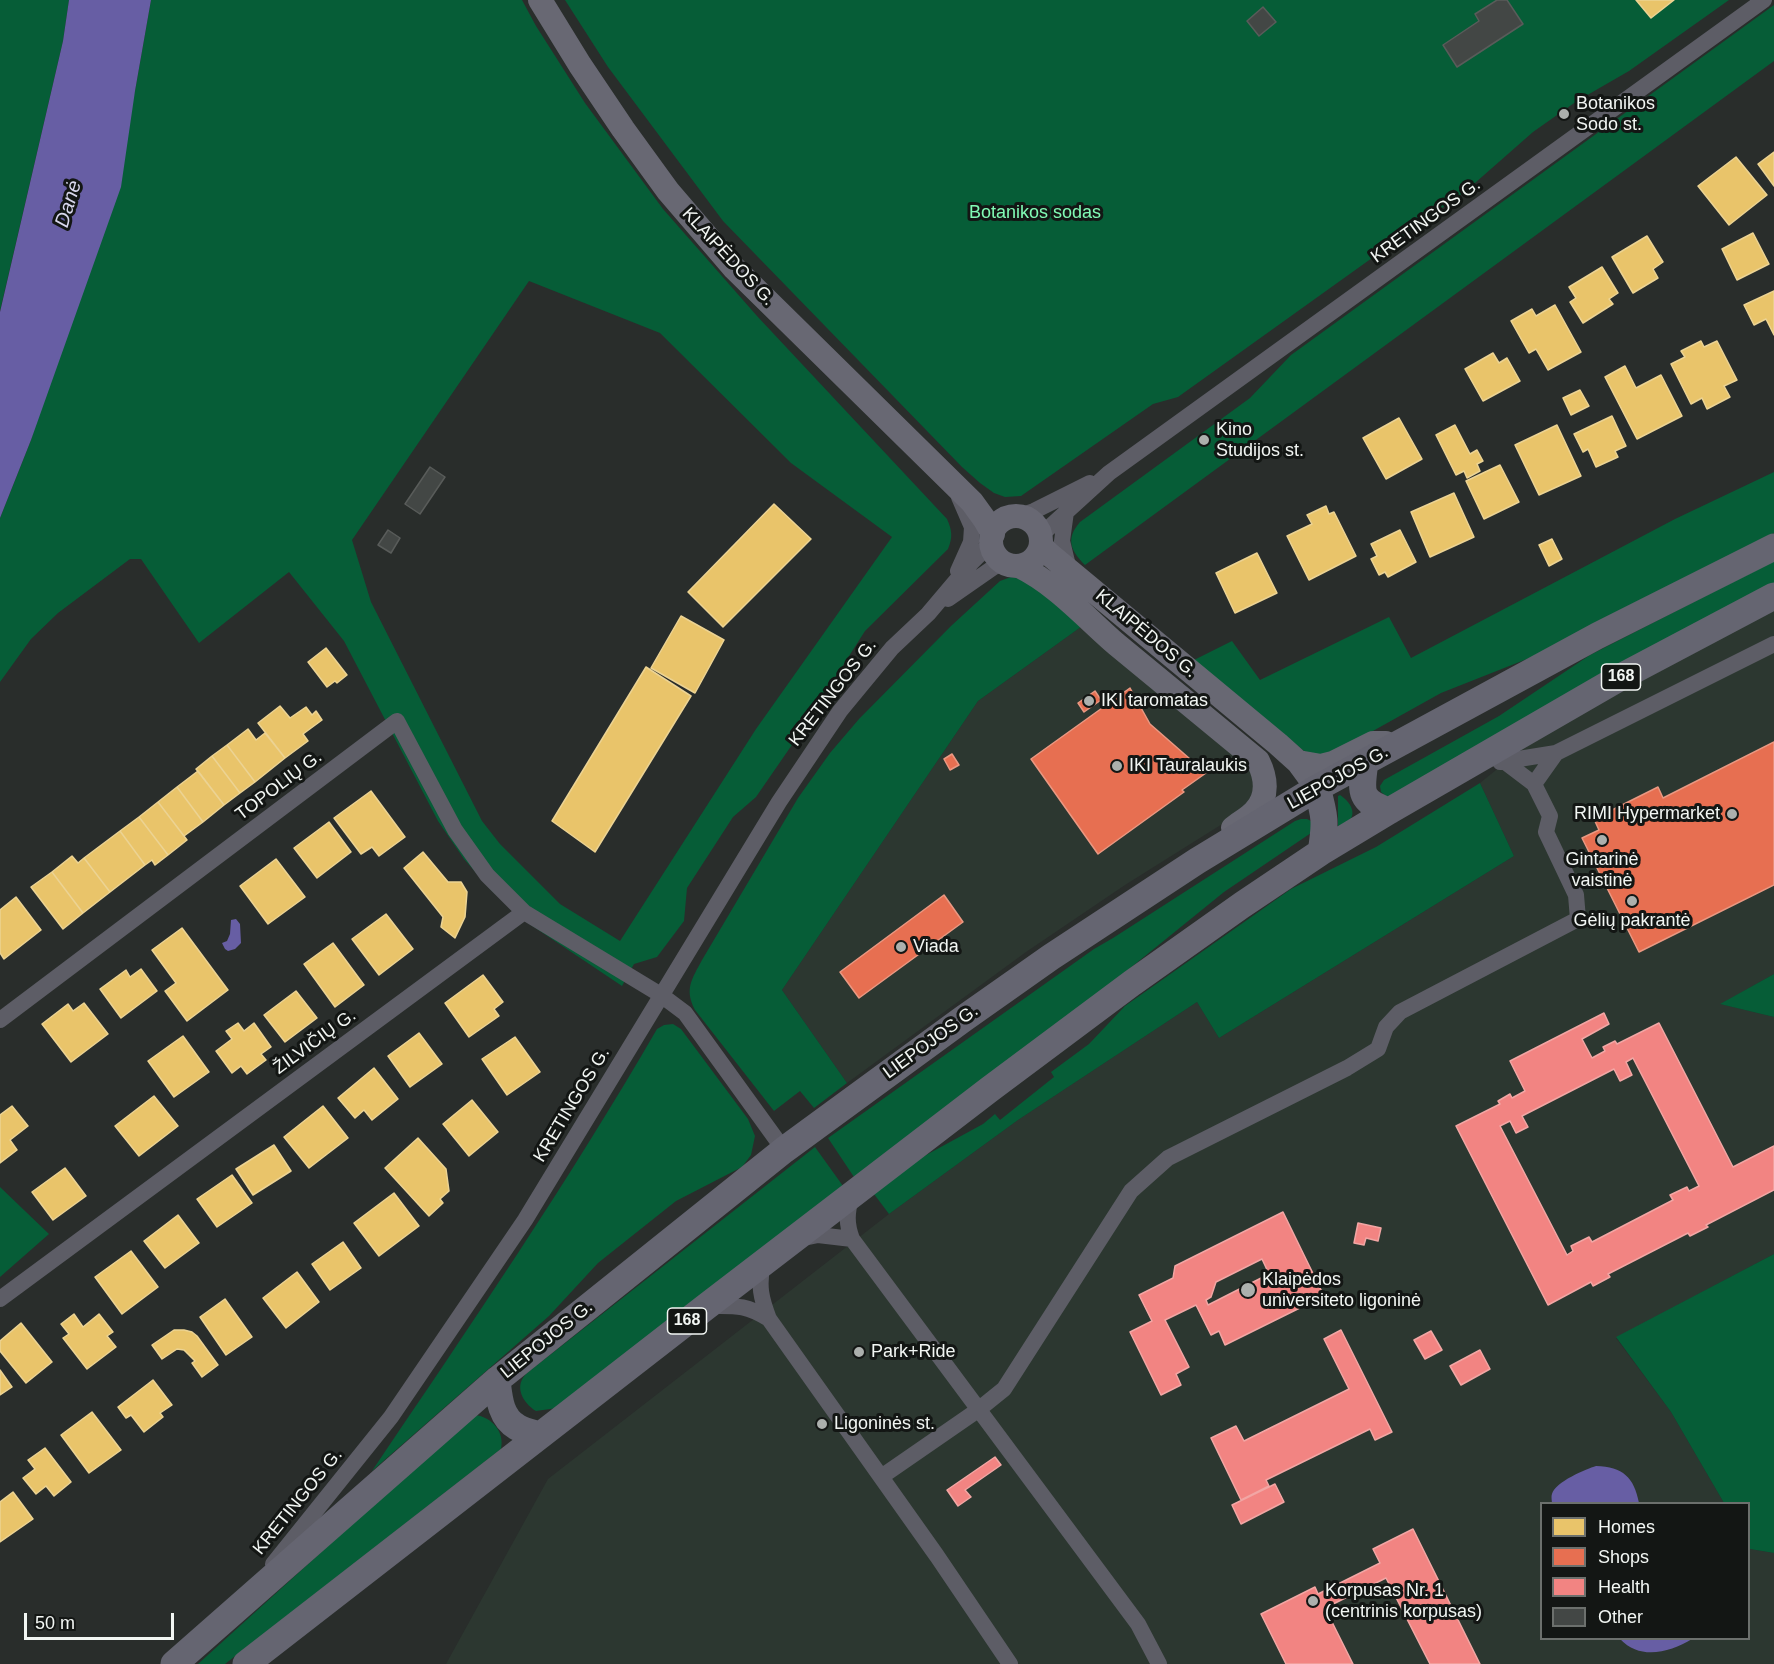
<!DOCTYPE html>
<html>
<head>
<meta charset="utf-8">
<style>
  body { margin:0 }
  #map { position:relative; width:1774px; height:1664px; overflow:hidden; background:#292d2b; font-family:Helvetica,sans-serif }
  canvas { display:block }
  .legend { position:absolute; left:1540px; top:1502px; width:210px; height:138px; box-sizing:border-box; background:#131614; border:2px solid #6c706d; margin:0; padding:8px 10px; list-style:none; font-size:18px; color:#f2f6f3 }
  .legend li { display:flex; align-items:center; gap:12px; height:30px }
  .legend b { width:30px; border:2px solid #6c706d }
  .scale { position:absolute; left:24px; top:1613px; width:150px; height:27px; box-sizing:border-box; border:3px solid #f2f6f3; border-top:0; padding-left:8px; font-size:18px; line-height:21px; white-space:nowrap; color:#f2f6f3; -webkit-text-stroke:4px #131614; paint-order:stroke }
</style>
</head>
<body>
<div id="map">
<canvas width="1774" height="1664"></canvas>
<ul class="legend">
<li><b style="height:16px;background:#e9c46a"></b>Homes</li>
<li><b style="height:16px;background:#e76f51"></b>Shops</li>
<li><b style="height:16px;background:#f28482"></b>Health</li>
<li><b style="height:16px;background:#434745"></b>Other</li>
</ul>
<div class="scale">50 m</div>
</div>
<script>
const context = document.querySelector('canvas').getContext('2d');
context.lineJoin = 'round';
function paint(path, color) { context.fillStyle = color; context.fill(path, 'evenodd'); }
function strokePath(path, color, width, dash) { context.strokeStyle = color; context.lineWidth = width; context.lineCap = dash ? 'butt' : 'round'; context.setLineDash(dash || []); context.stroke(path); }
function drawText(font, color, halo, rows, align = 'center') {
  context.font = font + ' Helvetica,sans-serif'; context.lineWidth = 6; context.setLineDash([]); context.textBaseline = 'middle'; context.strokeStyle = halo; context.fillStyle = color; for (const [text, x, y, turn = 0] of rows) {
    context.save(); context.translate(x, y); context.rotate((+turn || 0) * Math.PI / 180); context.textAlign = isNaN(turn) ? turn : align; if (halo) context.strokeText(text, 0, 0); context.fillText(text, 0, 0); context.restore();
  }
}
const built = new Path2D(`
  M1774 610V974L1721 1004 1774 1017V1254L1616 1338 1671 1412 1724 1503 1542 1504V1638H1748L1749 1547 1750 1549 1774 1553V1664H446L548 1479 889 1214 1018 1120 1197 1002 1219 1038 1514 856 1480 783 1538 736Z
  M1085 624 1249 761 1260 789 1235 816 1125 885 1026 952 847 1083 782 990 978 701Z`);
const green = new Path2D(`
  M0 0H69L63 41 0 311Z
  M151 0H522L536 26 585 103 663 209 757 316 947 519C952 530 953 537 948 549L865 631 796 739 756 797 733 817 687 888 684 921 657 957 634 964 622 986 525 921 492 891 464 859 438 821 344 641 289 572 199 643 141 559H130L58 613 31 639 0 682V518L31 440 135 91ZM529 281 660 333 791 463 892 537 756 729 620 941 560 904 500 844 482 821 371 602 352 540Z
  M565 0H1729L1629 71 1577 101 1533 132 1467 190 1178 397 1153 404 1021 496 1005 497 994 493 980 483 962 467 723 221 608 67Z
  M1774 5V61L1085 565C1071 551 1065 539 1080 522L1250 398 1291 355Z
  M1774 472V533L1532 657 1441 693 1337 751 1316 756 1304 751 1194 660 1232 641 1260 680 1389 617 1411 658 1675 519Z
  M1774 561V583L1390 796H1386L1381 792 1380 786 1384 780 1499 716 1590 655Z
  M1011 577 1025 580 1085 624 978 701 782 990 847 1083 814 1108 800 1091 774 1111 695 1010C684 989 692 979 702 960L798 798 830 753 859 719 951 626 1000 581Z
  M1480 783 1514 856 1219 1038 1197 1002 1018 1120 889 1214 874 1194 917 1160 983 1124 995 1114 1000 1120 1054 1077 1051 1072 1089 1044 1125 1006 1291 889 1376 847Z
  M1340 795C1348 800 1357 811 1350 820 1347 824 1341 827 1338 830V796Z
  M1301 819H1307L1313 822 1311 833 1224 892 1129 969 856 1180 828 1138 1094 949 1113 938 1295 821Z
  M1774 974V1017L1720 1004Z
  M673 1024 681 1029 748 1119 755 1136 751 1155 742 1167 676 1201 598 1263 549 1316 372 1471C470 1326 569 1181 657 1029L664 1025Z
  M815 1147 843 1186 557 1408 536 1411C523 1403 513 1386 527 1373Z
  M0 1187 49 1234 0 1277Z
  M1774 1254V1553L1750 1549 1748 1547V1504L1724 1503 1671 1412 1616 1337Z
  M475 1415C492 1417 505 1432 501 1449L225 1664H198L458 1428Z`);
const water = new Path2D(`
  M69 0H151L135 91 121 187 31 440 0 518V312L63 41Z
  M236 919 240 924 241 943 235 949 228 951 225 949 222 943 227 941 230 934 231 920Z
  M1596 1466C1623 1467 1634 1477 1639 1503H1552C1552 1502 1551 1496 1552 1494 1555 1482 1586 1469 1596 1466Z
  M1620 1639H1692C1670 1652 1641 1661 1620 1639Z`);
const homes = new Path2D(`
  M1636 0H1674L1651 18Z
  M1774 152V186L1758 164Z
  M1736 157 1767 195 1729 225 1698 186Z
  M1753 233 1769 264 1737 280 1722 249Z
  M1647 236 1663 262 1653 269 1658 278 1633 293 1612 257Z
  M1602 267 1618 293 1609 299 1613 304 1583 323 1570 302 1576 298 1569 287Z
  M1774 291V335L1766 319 1754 325 1744 305Z
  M1555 305 1581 352 1548 370 1536 349 1529 353 1511 321 1532 309 1536 316Z
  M1701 341 1704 347 1717 341 1737 380 1724 386 1730 397 1707 409 1702 398 1691 404 1671 364 1685 357 1681 351Z
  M1493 353 1499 363 1507 358 1520 381 1483 401 1465 369Z
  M1625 366 1636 388 1661 375 1682 416 1637 439 1605 377Z
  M1580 390 1589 406 1571 415 1563 398Z
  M1612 416 1626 446 1615 451 1618 457 1596 467 1588 449 1583 452 1574 434Z
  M1399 418 1422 459 1386 479 1363 438Z
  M1455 425 1470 454 1477 450 1483 461 1477 464 1480 471 1467 478 1464 471 1456 475 1436 435Z
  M1557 425 1581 476 1539 495 1515 445Z
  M1500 465 1519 502 1484 519 1466 481Z
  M1454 493 1474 537 1430 557 1411 512Z
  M774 504 811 539 723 627 688 592Z
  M1326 506 1329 514 1334 512 1356 556 1309 580 1287 536 1312 524 1307 515Z
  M1400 530 1416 562 1388 577 1385 572 1379 575 1371 559 1377 556 1371 544Z
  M1552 539 1562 559 1549 566 1539 545Z
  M1257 553 1277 593 1235 613 1216 573Z
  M681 616 724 640 695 693 651 668Z
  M326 648 347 675 337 683 335 681 327 687 308 662Z
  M646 667 691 696 595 852 552 821Z
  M280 706 290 718 306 707 312 715 316 711 322 720 303 734 308 741 285 758 258 723Z
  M248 729 256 740 265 733 285 758 255 782 227 745Z
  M227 745 255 782 240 793 212 756Z
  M212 756 240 793 224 805 196 769Z
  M198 771 224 805 203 822 177 787Z
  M177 787 203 822 184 836 158 802Z
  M371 791 405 837 379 856 372 847 361 854 334 818Z
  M158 802 187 840 168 855 139 817Z
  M139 817 168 855 155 865 152 860 145 865 120 831Z
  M329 822 351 852 317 878 294 848Z
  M120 831 145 865 110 892 84 858Z
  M423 852 448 882H461L467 892 465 917 455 938 441 927 443 917 404 868Z
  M72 856 78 863 84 858 110 892 83 913 52 872Z
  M276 859 305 897 268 924 240 886Z
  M52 872 83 913 63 929 31 887Z
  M16 897 41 930 4 959 0 953V910Z
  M386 914 413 949 379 975 352 939Z
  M182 928 228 990 187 1021 165 991 176 983 152 950Z
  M333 943 364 985 335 1007 304 964Z
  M141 969 157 991 121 1018 100 989 126 970 130 977Z
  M483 975 503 1002 494 1009 499 1016 469 1037 445 1003Z
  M296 991 317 1018 285 1042 264 1015Z
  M84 1003 108 1034 71 1062 42 1024 68 1004 73 1011Z
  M238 1023 244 1031 254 1023 271 1047 261 1054 266 1060 247 1074 241 1066 232 1073 216 1051 232 1039 226 1031Z
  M419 1033 442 1064 410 1087 388 1056Z
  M183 1036 209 1072 174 1097 148 1061Z
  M515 1037 540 1072 507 1095 482 1059Z
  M374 1068 398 1099 372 1120 364 1110 355 1118 338 1098Z
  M154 1096 178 1126 139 1156 115 1126Z
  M472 1100 498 1132 469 1156 443 1124Z
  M12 1106 28 1126 10 1140 17 1150 0 1163V1115Z
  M323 1106 348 1138 309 1168 284 1137Z
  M418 1138 446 1169 449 1191 440 1199 443 1203 429 1216 385 1168Z
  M274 1145 291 1171 253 1195 236 1169Z
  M65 1168 86 1196 53 1220 32 1192Z
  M232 1175 252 1203 217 1227 197 1199Z
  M394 1193 419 1226 379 1256 354 1223Z
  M178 1215 199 1243 165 1268 144 1241Z
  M343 1242 361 1268 330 1290 312 1264Z
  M131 1251 158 1287 122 1314 95 1277Z
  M297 1272 319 1302 286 1328 263 1298Z
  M225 1299 252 1337 226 1355 200 1317Z
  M74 1314 83 1327 99 1314 113 1332 107 1336 116 1347 87 1369 63 1338 69 1334 61 1324Z
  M21 1323 52 1362 26 1383 0 1351V1341Z
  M174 1330H184L192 1332 197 1336 218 1365 202 1377 192 1363 195 1361 184 1350 177 1349 162 1359 152 1345Z
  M0 1370 12 1387 0 1395Z
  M153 1380 172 1405 160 1413 163 1417 144 1432 131 1415 126 1418 118 1407Z
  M92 1412 121 1450 89 1473 61 1435Z
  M45 1448 71 1482 54 1496 46 1486 36 1494 23 1478 35 1469 28 1460Z
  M13 1492 33 1519 0 1542V1502Z`);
const shops = new Path2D(`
  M1130 688 1150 724 1206 773 1182 790 1184 792 1098 854 1031 759Z
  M1095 691 1101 700 1084 712 1078 703Z
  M1774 742V885L1639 952 1582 838 1599 830 1594 819 1658 787 1663 798Z
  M952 754 959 765 950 770 944 759Z
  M944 895 963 922 859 998 840 972Z`);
const health = new Path2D(`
  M1604 1013 1609 1024 1582 1039 1592 1058 1605 1051 1603 1047 1615 1041 1617 1044 1659 1023 1733 1167 1774 1146V1190L1706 1225 1708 1227 1690 1236 1688 1233 1608 1274 1610 1277 1593 1286 1591 1282 1548 1305 1456 1126 1500 1104 1498 1101 1510 1094 1512 1098 1525 1091 1510 1061ZM1633 1058 1699 1186 1689 1191 1687 1187 1670 1195 1673 1200 1592 1242 1589 1237 1571 1246 1573 1251 1567 1255 1500 1126 1510 1121 1516 1133 1528 1127 1522 1116 1614 1069 1620 1081 1632 1075 1626 1062Z
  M1283 1212 1324 1296 1225 1345 1219 1331 1211 1335 1196 1305 1165 1320 1189 1367 1176 1374 1181 1385 1161 1395 1130 1332 1152 1321 1139 1295 1173 1278 1175 1266ZM1262 1259 1269 1274 1208 1305 1206 1300 1211 1297 1216 1282Z
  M1358 1223 1381 1228 1378 1241 1366 1238 1364 1245 1354 1243Z
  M1341 1330 1392 1432 1375 1440 1370 1429 1266 1480 1269 1486 1241 1500 1211 1438 1236 1426 1244 1441 1349 1389 1324 1339Z
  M1431 1331 1442 1350 1425 1359 1414 1340Z
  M1480 1350 1490 1369 1461 1385 1450 1366Z
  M995 1457 1001 1465 965 1490 971 1497 958 1506 947 1490Z
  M1275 1484 1284 1502 1241 1524 1232 1505Z
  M1413 1529 1480 1664H1430L1386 1578 1325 1608 1353 1664H1286L1261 1614 1315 1587 1318 1594 1380 1563 1373 1549Z`);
const building = new Path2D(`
  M1497 0H1507L1523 24 1457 67 1443 45 1479 21 1475 14Z
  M1263 7 1276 22 1259 36 1247 21Z
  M430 467 445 477 420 514 405 504Z
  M388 530 400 538 391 553 378 545Z`);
const street = new Path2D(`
  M1066 512 1062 541 1069 570
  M1019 516 1034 511 1090 483
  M1041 535 1109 473 1764 0
  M958 571 971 542 972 527 959 497
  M948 599 994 567 1005 563
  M1500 762 1556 753 1774 644
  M1534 784 1556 753
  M0 1020 397 721 455 830 487 875 524 912
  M851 1197C847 1213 846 1223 852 1239L1138 1624 1159 1664
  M799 1239 818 1235 852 1239
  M763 1263C758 1286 761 1298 769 1319L937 1556 1010 1664
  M0 1299 524 912 661 995 685 1013 784 1150
  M708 1306C735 1306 745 1304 769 1319
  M881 1477 978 1410 1004 1389 1131 1191 1168 1158 1347 1068 1378 1049 1386 1027 1400 1012 1578 919 1576 895 1546 832 1550 816 1534 784 1505 762
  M273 1564 391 1417 525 1220 779 802 840 711 892 648 928 614 972 562 992 542`);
const secondary = new Path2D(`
  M540 0 580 65 623 129 668 191 734 268 972 502 985 520 993 534
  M991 541a25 25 0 1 1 50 0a25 25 0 1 1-50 0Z
  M1041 546 1049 554 1278 744 1298 762 1317 788
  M1019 566C1056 584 1085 617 1116 644 1163 683 1211 722 1258 761 1266 777 1269 796 1255 811 1249 818 1240 822 1233 828
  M1298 762 1321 766 1333 763 1373 743H1386`);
const primary = new Path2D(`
  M1365 762C1361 791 1358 801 1389 811
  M1317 788C1325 816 1326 823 1321 852
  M497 1380C499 1397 500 1417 517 1427 523 1431 533 1433 540 1435
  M174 1664 497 1380 784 1150 963 1019 1051 957 1197 861 1317 788 1597 636 1774 547
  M246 1664 707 1306 990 1089 1132 983 1242 905 1321 852 1389 811 1619 678 1774 596`);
const markers = [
  [1564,114,6,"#acb0ad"],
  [1204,440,6,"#acb0ad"],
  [1089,701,6,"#acb0ad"],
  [1117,766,6,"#acb0ad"],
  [1732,814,6,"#acb0ad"],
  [1602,840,6,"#acb0ad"],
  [1632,901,6,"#acb0ad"],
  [901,947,6,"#acb0ad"],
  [1248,1290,8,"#acb0ad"],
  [859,1352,6,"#acb0ad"],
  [822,1424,6,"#acb0ad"],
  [1313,1601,6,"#acb0ad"]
];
const shields = [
  [1621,677,39],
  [687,1321,39]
];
const shieldNames = [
  ["168",1621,677],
  ["168",687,1321]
];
const poiNames = [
  ["Botanikos",1576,104],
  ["Sodo st.",1576,125],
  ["Kino",1216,430],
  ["Studijos st.",1216,451],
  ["IKI taromatas",1101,701],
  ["IKI Tauralaukis",1129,766],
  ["RIMI Hypermarket",1720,814,"right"],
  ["Gintarinė",1602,860,"center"],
  ["vaistinė",1602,881,"center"],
  ["Gėlių pakrantė",1632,921,"center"],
  ["Viada",913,947],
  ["Klaipėdos",1262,1280],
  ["universiteto ligoninė",1262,1301],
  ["Park+Ride",871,1352],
  ["Ligoninės st.",834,1424],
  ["Korpusas Nr. 1",1325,1591],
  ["(centrinis korpusas)",1325,1612]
];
const parkNames = [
  ["Botanikos sodas",1035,213]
];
const streetNames = [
  ["KRETINGOS G.",1426,221,-36],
  ["KLAIPĖDOS G.",728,257,47],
  ["KLAIPĖDOS G.",1146,634,40],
  ["KRETINGOS G.",833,693,-52],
  ["LIEPOJOS G.",1338,778,-29],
  ["TOPOLIŲ G.",279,786,-37],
  ["ŽILVIČIŲ G.",315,1042,-36],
  ["LIEPOJOS G.",931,1042,-36],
  ["KRETINGOS G.",572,1105,-59],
  ["LIEPOJOS G.",547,1340,-39],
  ["KRETINGOS G.",298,1502,-51]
];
const waterNames = [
  ["Danė",69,204,-73]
];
paint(built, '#2c3730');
paint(green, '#065d37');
paint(water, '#675ea4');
paint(homes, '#e9c46a');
strokePath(homes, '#ecd393', 1.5);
paint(shops, '#e76f51');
strokePath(shops, '#ea9882', 1.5);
paint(health, '#f28482');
strokePath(health, '#f2a6a4', 1.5);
paint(building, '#434745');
strokePath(building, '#595c5a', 1.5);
strokePath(street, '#5d5d66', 16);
strokePath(secondary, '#686873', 24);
strokePath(primary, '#656571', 27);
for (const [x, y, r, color] of markers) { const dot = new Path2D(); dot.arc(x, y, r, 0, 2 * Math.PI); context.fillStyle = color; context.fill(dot); strokePath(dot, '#131614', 2); }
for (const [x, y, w] of shields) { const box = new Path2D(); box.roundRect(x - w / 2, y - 13, w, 26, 4.5); context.fillStyle = '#131614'; context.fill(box); strokePath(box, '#f2f6f3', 1.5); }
drawText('bold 16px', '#f2f6f3', null, shieldNames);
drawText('18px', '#f2f6f3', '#131614', poiNames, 'left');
drawText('18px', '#81fbb5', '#131614', parkNames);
drawText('18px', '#f2f6f3', '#131614', streetNames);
drawText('italic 20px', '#d8d7ec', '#131614', waterNames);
</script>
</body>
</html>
